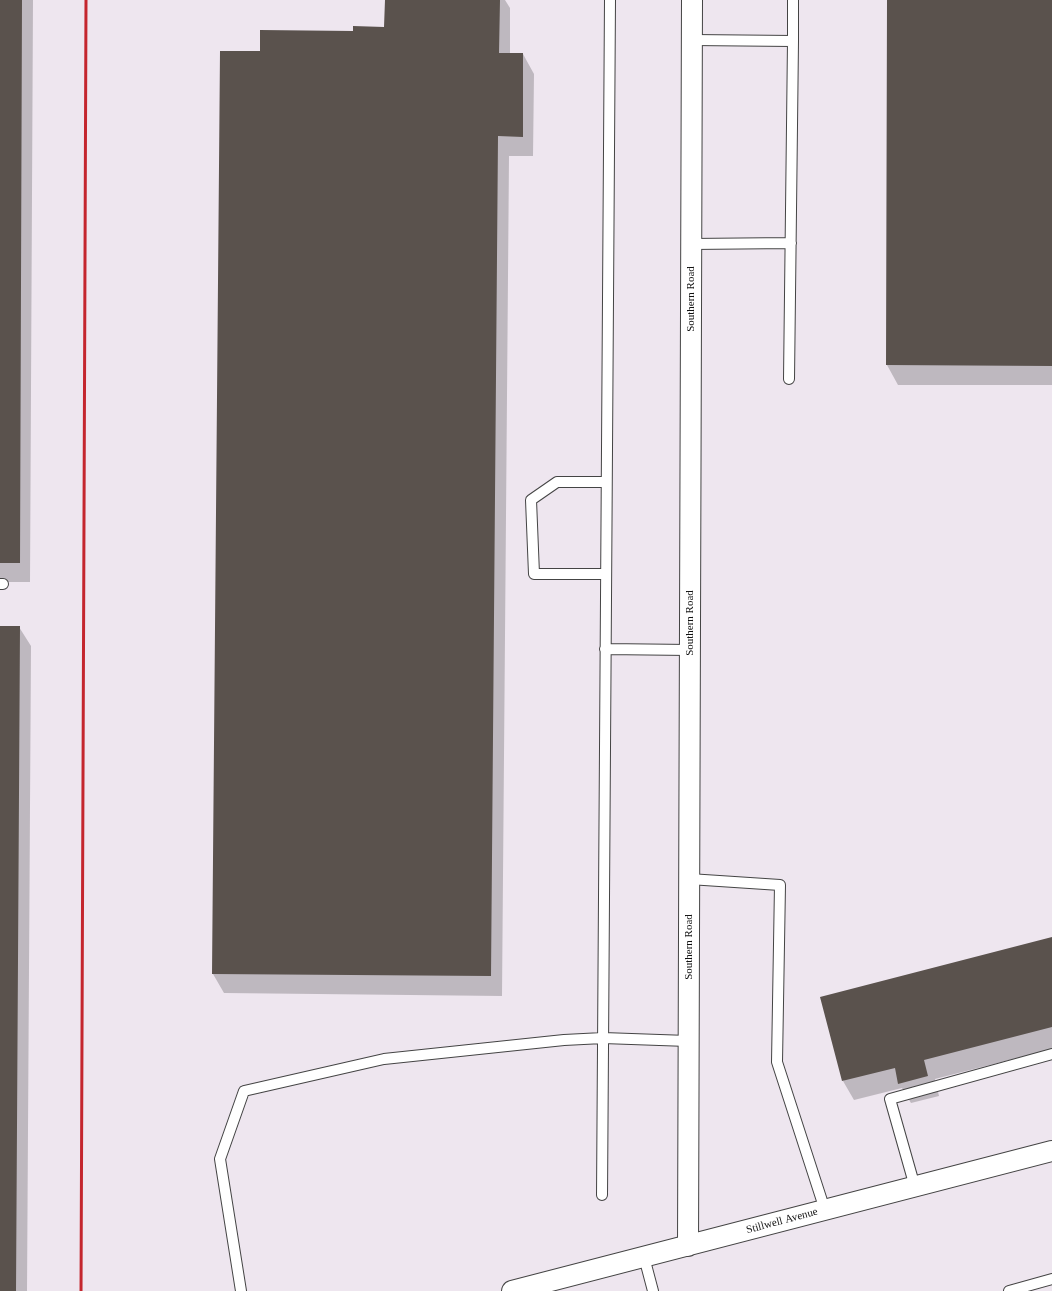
<!DOCTYPE html>
<html>
<head>
<meta charset="utf-8">
<style>
  body { margin:0 }
  canvas { display:block; background:#fffdf5 }
</style>
</head>
<body>
<canvas width="1052" height="1291"></canvas>
<script>
const context = document.querySelector('canvas').getContext('2d');
context.lineJoin = 'round';
function paint(path, color) { context.fillStyle = color; context.fill(path, 'evenodd'); }
function strokePath(path, color, width, dash) { context.strokeStyle = color; context.lineWidth = width; context.lineCap = dash ? 'butt' : 'round'; context.setLineDash(dash || []); context.stroke(path); }
function drawText(font, color, halo, rows, align = 'center') {
  context.font = font + ' "Times New Roman",serif'; context.lineWidth = 4; context.setLineDash([]); context.textBaseline = 'middle'; context.strokeStyle = halo; context.fillStyle = color; for (const [text, x, y, turn = 0] of rows) {
    context.save(); context.translate(x, y); context.rotate((+turn || 0) * Math.PI / 180); context.textAlign = isNaN(turn) ? turn : align; if (halo) context.strokeText(text, 0, 0); context.fillText(text, 0, 0); context.restore();
  }
}
const industrial = new Path2D(`
  M0 0H1052V1291H0Z`);
const shadow = new Path2D(`
  M0 0H33L30 582H0Z
  M386 0H505L510 8V54H523L534 74 533 156H509L502 996 224 993 213 974 261 52 354 32 385 28Z
  M888 0H1052V385H898L887 365Z
  M0 627H19L31 646 27 1291H0Z
  M1052 939V1049L935 1079 939 1096 911 1103 902 1088 854 1100 843 1081Z`);
const building = new Path2D(`
  M0 0H22L20 563H0Z
  M385 0H500L499 53H523V137L498 136 491 976 212 974 220 51H260V30L353 31V26L384 27Z
  M887 0H1052V366L886 365Z
  M0 626H20L16 1291H0Z
  M1052 937V1027L924 1060 928 1076 898 1084 895 1068 842 1081 820 997Z`);
const service = new Path2D(`
  M692 40 793 41V0
  M691 244 791 243
  M789 379 793 41
  M606 574H534L531 500 557 482H606
  M0 584H3
  M605 649 690 650
  M689 879 780 885 777 1062 825 1210
  M915 1187 890 1099 1052 1054
  M602 1195 610 0
  M644 1257 653 1291
  M241 1291 220 1159 244 1091 384 1059 564 1040 603 1038 688 1041
  M1009 1291 1052 1279`);
const minor = new Path2D(`
  M688 1246 692 0
  M512 1291 1052 1151`);
const rail = new Path2D(`
  M81 1291 86 0`);
const streetNames = [
  ["Southern Road",691,299,-90],
  ["Southern Road",690,623,-90],
  ["Southern Road",689,947,-90],
  ["Stillwell Avenue",782,1221,-15]
];
paint(industrial, '#eee6ef');
paint(shadow, '#0003');
paint(building, '#5a524d');
strokePath(service, '#444', 12);
strokePath(minor, '#444', 22);
strokePath(service, '#fff', 10);
strokePath(minor, '#fff', 20);
strokePath(rail, '#c4262e', 3);
drawText('11px', '#111', '#fff', streetNames);
</script>
</body>
</html>
